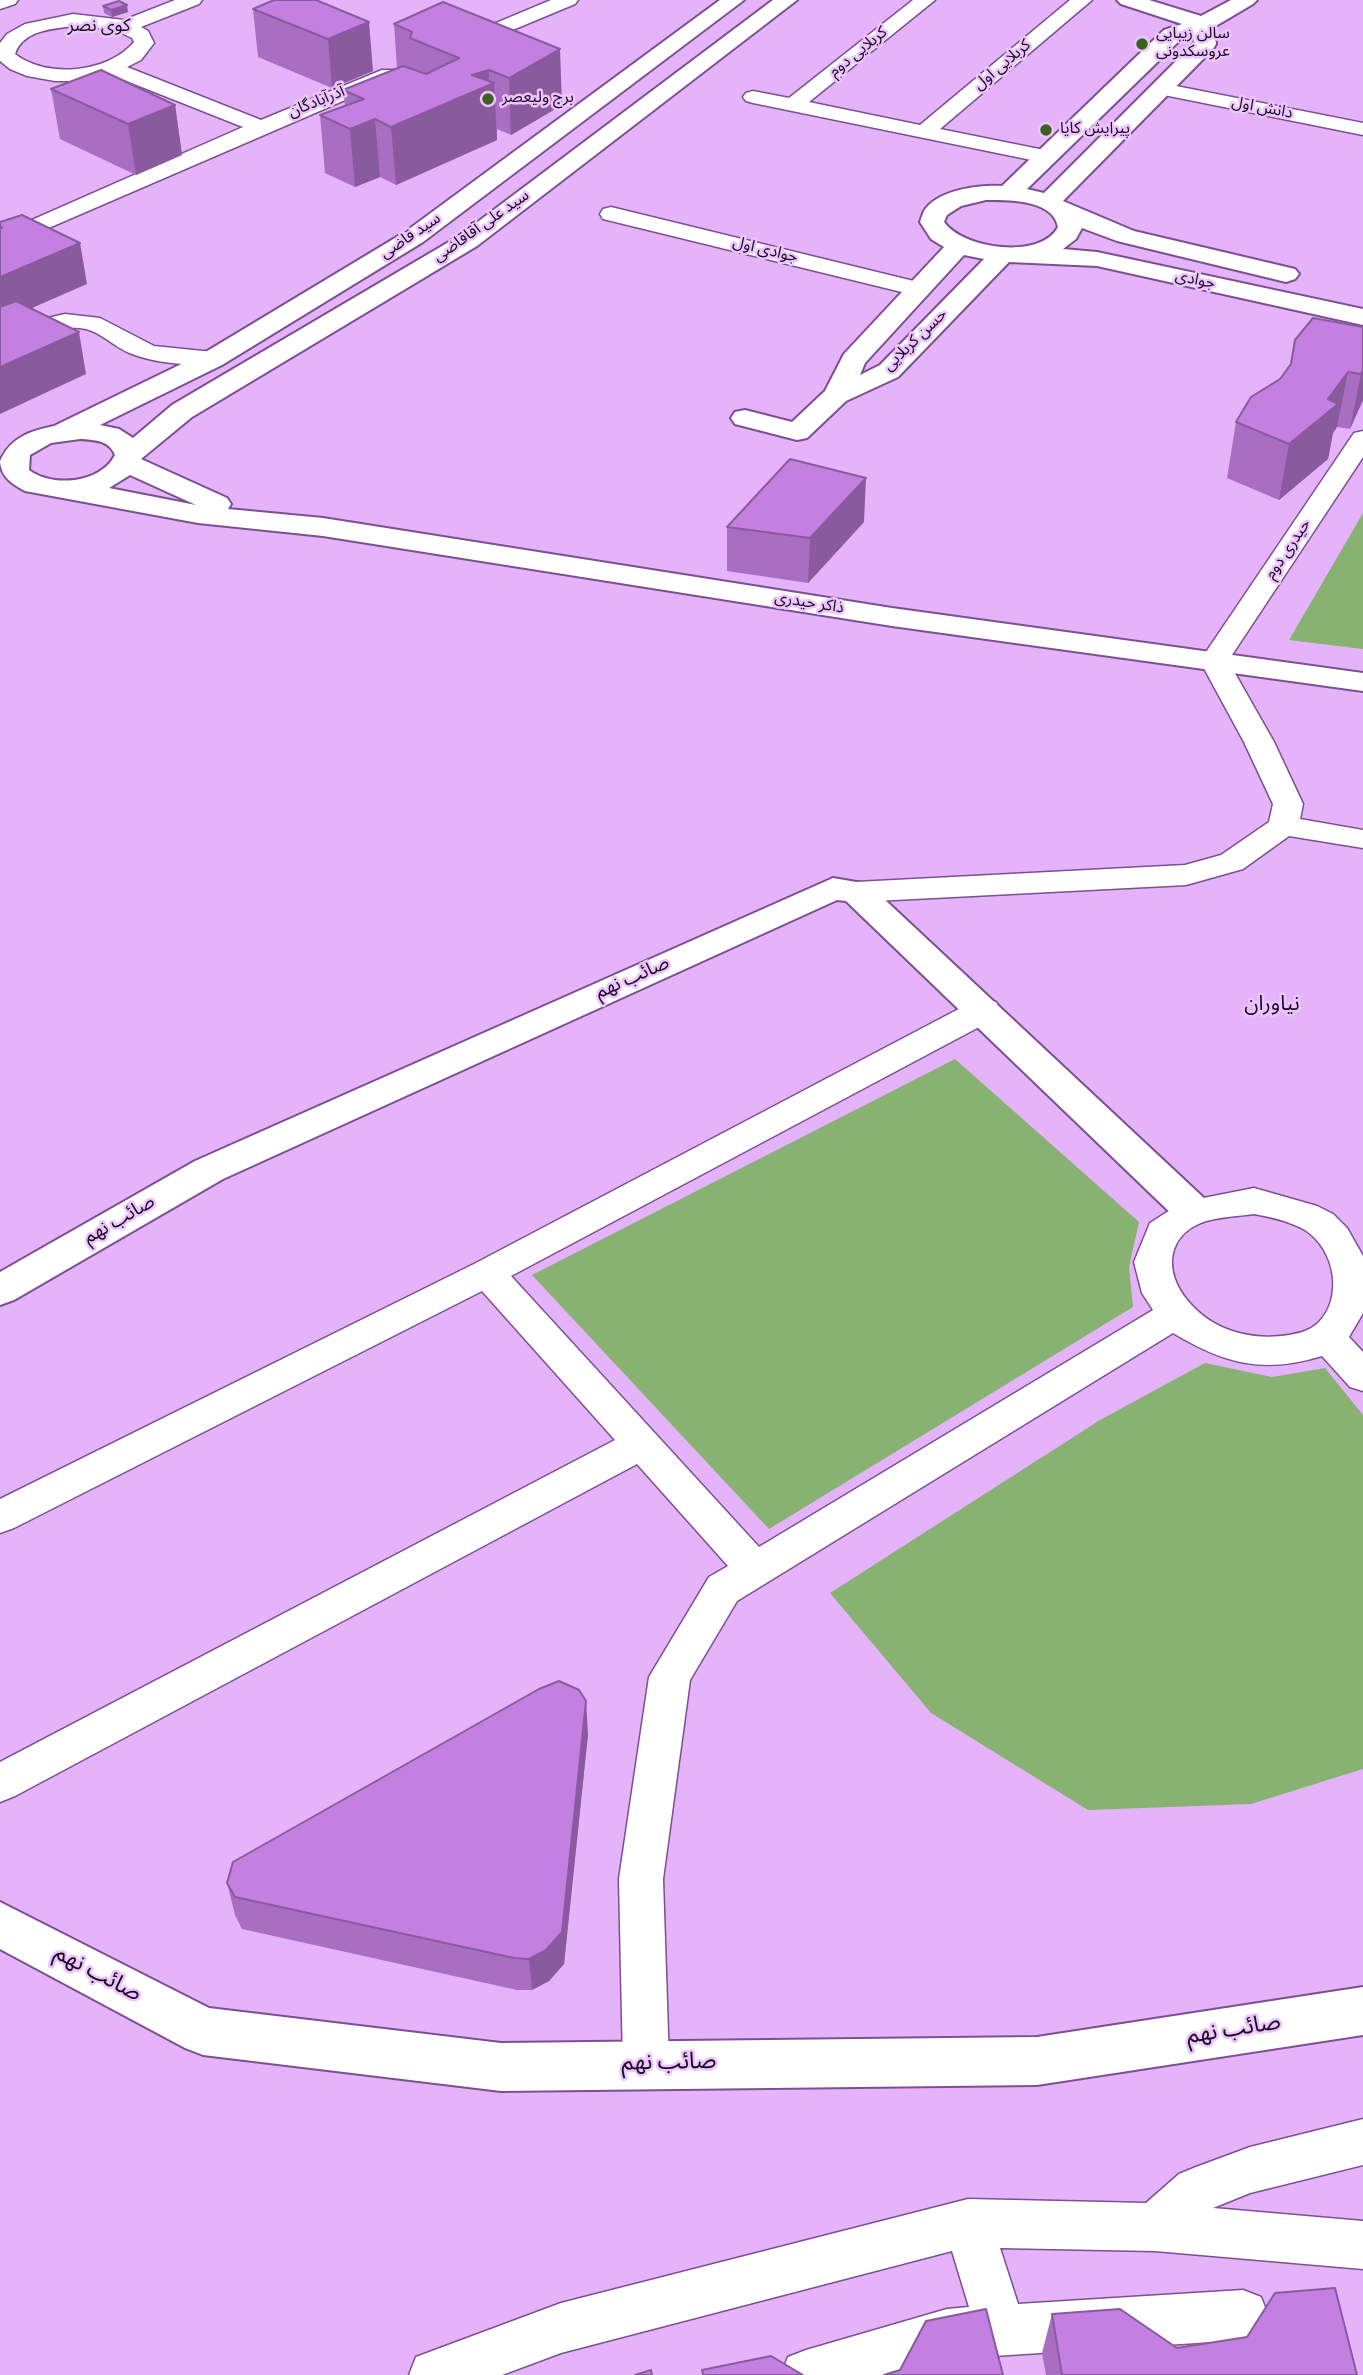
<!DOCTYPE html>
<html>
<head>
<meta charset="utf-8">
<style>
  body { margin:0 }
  canvas { display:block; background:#e4b3fa }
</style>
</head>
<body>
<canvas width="1363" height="2375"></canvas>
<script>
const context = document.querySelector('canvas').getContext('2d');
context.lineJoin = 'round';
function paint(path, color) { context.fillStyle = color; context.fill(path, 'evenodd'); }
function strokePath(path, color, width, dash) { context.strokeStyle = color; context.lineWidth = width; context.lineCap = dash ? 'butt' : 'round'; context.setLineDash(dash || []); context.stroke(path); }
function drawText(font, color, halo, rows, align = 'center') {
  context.font = font + ' Overpass,"Noto Sans Arabic",sans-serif'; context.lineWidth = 5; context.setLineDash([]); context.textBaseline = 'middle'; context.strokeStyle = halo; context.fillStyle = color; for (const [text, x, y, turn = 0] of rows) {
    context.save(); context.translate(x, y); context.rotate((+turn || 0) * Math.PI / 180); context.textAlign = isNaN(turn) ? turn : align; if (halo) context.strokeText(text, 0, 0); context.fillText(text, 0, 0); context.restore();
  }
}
const green = new Path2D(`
  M1363 513V649L1289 640Z
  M955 1059 1139 1222 1129 1267 1133 1307 769 1529 532 1275Z
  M1205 1363 1272 1377 1325 1368 1363 1415V1769L1251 1804 1088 1810 931 1713 830 1593 1100 1420Z`);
const minor = new Path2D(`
  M0 0H18L15 4 0 9Z
  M175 0H202L199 4 141 27 148 31 154 43 141 60 127 67 261 120 382 70H396L399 74 396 78 0 249V234L243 127 109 74 76 81H55L27 76 10 69 0 61V43L7 34 25 24 73 14 124 20ZM73 26 113 29 132 38 134 42C108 73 47 79 15 54 23 30 52 29 73 26Z
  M551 0H578L575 4 467 49H453L450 45 453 41Z
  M913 0H935L809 102 920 125 1070 0H1092L940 129 1054 152 1057 157 1054 162 1046 163 753 103 746 101 743 97 746 93 753 91 789 98Z
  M1161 83 1363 123V135L1154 93 1151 89 1154 85Z
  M611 207 926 284 929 289 926 294 918 296 603 219 600 214 603 209Z
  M65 314 100 318 154 346 213 352 221 354 225 359 221 364 213 366C186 364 158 364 132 354 113 347 99 329 79 328 50 326 26 343 0 349V334L30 322Z
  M1363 431V457L1228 661 1274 742 1303 804 1300 819 1363 830V848L1289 836 1243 869 1186 885 856 902 845 899 840 892 845 885 856 882 1185 865 1221 855 1269 822 1273 804 1244 742 1200 661 1354 433Z
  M984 999 996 1002 1000 1010 996 1018 511 1276 759 1547 1153 1310 1142 1293 1134 1262 1150 1223 1183 1202 1254 1188 1317 1206 1333 1214 1347 1228 1363 1256V1313L1349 1337 1363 1352V1391L1350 1387 1322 1356C1263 1374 1225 1364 1173 1333L737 1601 690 1680 663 1879 669 2064 663 2080 646 2086 629 2080 623 2064 619 1879 649 1677 709 1577 728 1566 637 1464 15 1796 0 1802V1762L615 1440 482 1291 14 1528 0 1533V1499L474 1264 972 1002ZM1254 1214C1271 1217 1289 1221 1305 1230 1335 1249 1344 1298 1318 1323 1309 1331 1300 1333 1289 1335 1251 1341 1213 1331 1188 1301 1163 1272 1166 1234 1206 1221 1221 1217 1239 1216 1254 1214Z
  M1363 2119V2165L1250 2193 1213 2208 1363 2221V2269L1155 2251 1000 2248 1018 2304 1243 2290 1261 2297 1268 2315 1261 2333 1243 2340 947 2359 893 2375H781L788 2357 806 2350 947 2309 969 2307 952 2251 561 2353 502 2375H409L416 2357 561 2303 968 2199 1146 2203 1179 2174 1196 2167 1250 2147Z`);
const tertiary = new Path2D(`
  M720 0H744L423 242 222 365 100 425 119 429 133 438 172 405 459 236 773 0H797L477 246 192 417 141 459 227 498 231 504 228 509 323 518 892 608 1363 673V691L892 626 323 536 198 523 25 491C12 484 1 477 0 461 11 437 30 431 54 426L204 353 405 232ZM80 439C94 440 109 440 115 455 101 483 53 488 29 470L30 455 51 443ZM130 475 196 505 109 488Z
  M1117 0H1149L1201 16 1231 0H1257L1253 4 1214 27 1216 44 1213 49 1063 201 1134 231 1295 269 1299 274 1295 279 1286 282 1117 241 1082 228 1076 239 1063 249 1097 252 1363 309V325L1097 266 1009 262 898 377 846 401 807 438 797 440 735 424 731 418 735 412 745 410 792 422 825 391 844 354 944 247 931 239 920 222C922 217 923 211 927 207 943 189 980 185 1002 186L1164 30 1182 24 1121 4ZM1193 35 1194 43 1044 193 1027 189 1180 40ZM986 200C1007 200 1053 199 1058 227 1041 260 963 249 944 222L947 215 961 206ZM964 255 984 259 880 365 860 375 865 363Z`);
const secondary = new Path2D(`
  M833 878 868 884 1206 1200 1211 1210 1206 1220 1192 1224 1178 1220 846 901 837 900 223 1179 14 1300 0 1305V1272L195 1161Z
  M0 1902 209 2008 501 2043 1037 2037 1363 1987V2035L1037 2085 501 2091 203 2055 185 2048 0 1949Z`);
const wall = new Path2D(`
  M274 0 373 71 332 88 258 57 253 9Z
  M443 2 562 105 511 135 497 129V140L396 185 380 177 355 187 325 173 320 115 345 106 343 90 397 68 394 24Z
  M103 6 128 12 112 17 104 13Z
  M51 89 175 105 182 155 136 175 60 139Z
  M1363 327V400L1350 429 1337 427 1333 433 1328 459 1279 500 1227 478 1236 422Z
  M864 522 808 583 727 571V527Z
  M588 1734 564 1964 549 1981 532 1990H517L242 1929 235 1915 227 1883Z
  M1052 2314 1177 2348 1357 2375H1046L1042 2353Z`);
const shadedWall = new Path2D(`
  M127 5 128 12 112 17 111 10Z
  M369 22 373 71 332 88 328 39Z
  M560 49 562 105 511 135 509 78Z
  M489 70V85L494 83 497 140 396 185 391 127 472 75Z
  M175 105 182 155 136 175 128 124Z
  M375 119 380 177 355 187 350 129Z
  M80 243 87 284 0 322V277Z
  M79 332 86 374 0 414V367Z
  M1363 370V400L1350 429 1361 374Z
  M1348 372 1337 427 1333 433 1328 459 1279 500 1289 444Z
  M866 478 864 522 808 583 810 538Z
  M586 1701 588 1734 564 1964 549 1981 532 1990 529 1959Z`);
const building = new Path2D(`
  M274 0H316L369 22 328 39 253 9Z
  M119 1 127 5 111 10 103 6Z
  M443 2 560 49 509 78 489 70 472 75 494 83 391 127 375 119 350 129 320 115 364 99 343 90 403 66 426 74 459 58 410 38 412 32 394 24Z
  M101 70 175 105 128 124 51 89Z
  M22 215 80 243 0 277V228H2L0 226V222Z
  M16 301 79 332 0 367V307Z
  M1313 318 1363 327V370L1361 374 1348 372 1328 399 1338 404 1289 444 1236 422 1251 397 1280 379 1291 364 1295 340Z
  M790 459 866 478 810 538 727 527Z
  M559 1681 579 1690 586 1701 562 1932 546 1950 529 1959 514 1958 235 1897 227 1883 233 1862 539 1689Z
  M1335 2288 1357 2375H1062L1052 2314 1120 2309 1177 2348 1247 2337 1275 2293Z
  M986 2309 1003 2375H884L900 2370 926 2321Z
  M771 2356 803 2375H703L702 2370Z
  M651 2370 652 2375H635Z`);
const markers = [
  [1142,44,7,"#3a621e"],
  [488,99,7,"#3a621e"],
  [1046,130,7,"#3a621e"]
];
const farPoinames = [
  ["سالن زیبایی",1156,35],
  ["عروسکدونی",1156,53],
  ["برج ولیعصر",502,99],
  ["پیرایش کایا",1060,130]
];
const farStreetnames = [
  ["کربلایی دوم",859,53,-39],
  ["کربلایی اول",1003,66,-40],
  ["آذرآبادگان",317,103,-22],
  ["دانش اول",1262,109,11],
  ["سید علی آقاقاضی",482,227,-35],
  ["سید قاضی",411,237,-34],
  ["جوادی اول",765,251,14],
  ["جوادی",1195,281,12],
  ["حسن کربلایی",916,341,-44],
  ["حیدری دوم",1289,550,-56],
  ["ذاکر حیدری",809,604,9]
];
const farNeighbourhoodnames = [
  ["کوی نصر",99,27]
];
const streetNames = [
  ["صائب نهم",633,979,-24],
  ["صائب نهم",120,1221,-30]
];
const neighbourhoodNames = [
  ["نیاوران",1272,1006]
];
const nearStreetnames = [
  ["صائب نهم",97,1975,28],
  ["صائب نهم",1234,2031,-9],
  ["صائب نهم",669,2064,-1]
];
paint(green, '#88b271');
strokePath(minor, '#7c5090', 3);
strokePath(tertiary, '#7c5090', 4);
strokePath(secondary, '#7c5090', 4);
paint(minor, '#fff');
paint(tertiary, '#fff');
paint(secondary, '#fff');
paint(wall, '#a96ec2');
paint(shadedWall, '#895a9e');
paint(building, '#c480e1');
strokePath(building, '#895a9e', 2);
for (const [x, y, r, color] of markers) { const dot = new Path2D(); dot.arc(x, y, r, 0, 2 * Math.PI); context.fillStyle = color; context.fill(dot); strokePath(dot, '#ecc5fe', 2.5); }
drawText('16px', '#1a0821', '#ecc5fe', farPoinames, 'left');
drawText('16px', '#1a0821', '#ecc5fe', farStreetnames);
drawText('18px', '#1a0821', '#ecc5fe', farNeighbourhoodnames);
drawText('19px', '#1a0821', '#ecc5fe', streetNames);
drawText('21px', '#1a0821', '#ecc5fe', neighbourhoodNames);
drawText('23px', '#1a0821', '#ecc5fe', nearStreetnames);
</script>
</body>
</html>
